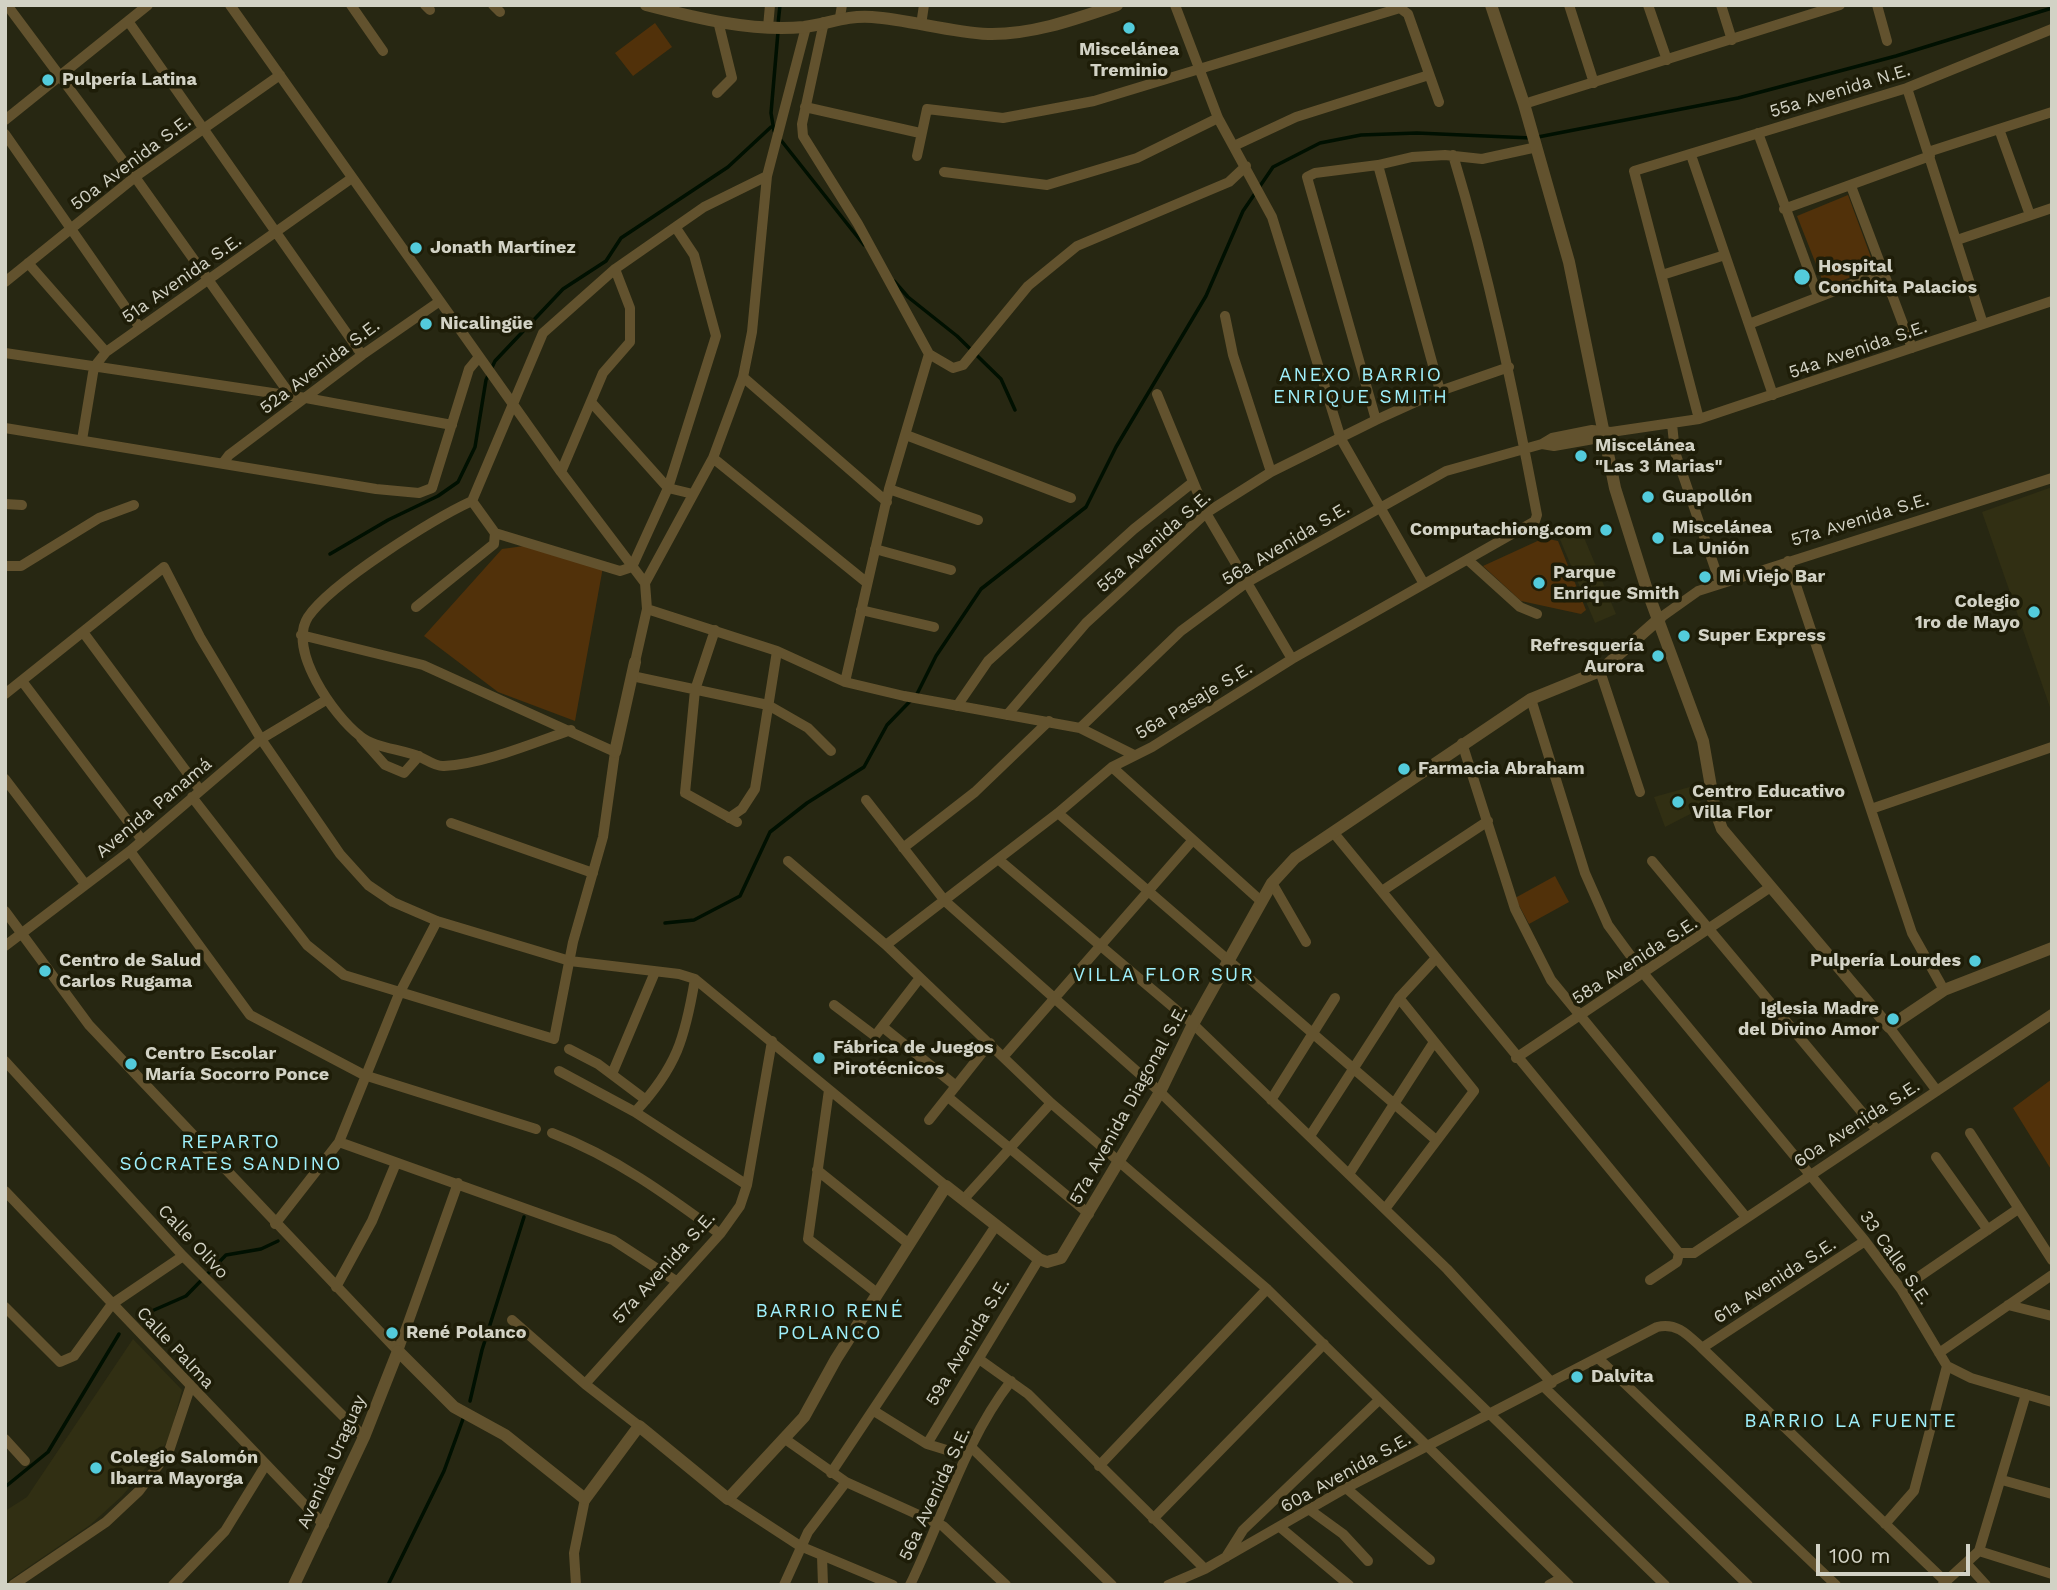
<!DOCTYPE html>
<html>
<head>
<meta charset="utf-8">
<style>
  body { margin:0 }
  #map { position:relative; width:2057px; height:1590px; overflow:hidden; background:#272712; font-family:"Work Sans",sans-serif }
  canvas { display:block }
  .frame { position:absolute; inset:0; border:7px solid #d2d2c5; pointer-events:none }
  .scale { position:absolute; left:1816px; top:1544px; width:154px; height:32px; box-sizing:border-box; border:4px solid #d2d2c5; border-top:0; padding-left:9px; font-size:21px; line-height:24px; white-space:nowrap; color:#d2d2c5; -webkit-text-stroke:5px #1e1d08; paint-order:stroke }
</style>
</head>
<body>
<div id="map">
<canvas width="2057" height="1590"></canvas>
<div class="frame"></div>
<div class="scale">100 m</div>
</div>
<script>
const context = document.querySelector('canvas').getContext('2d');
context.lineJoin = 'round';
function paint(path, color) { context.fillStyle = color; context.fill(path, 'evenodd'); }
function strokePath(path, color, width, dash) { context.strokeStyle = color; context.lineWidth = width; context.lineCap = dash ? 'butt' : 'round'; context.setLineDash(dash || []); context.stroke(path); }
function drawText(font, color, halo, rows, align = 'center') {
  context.font = font + ' "Work Sans",sans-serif'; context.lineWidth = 7; context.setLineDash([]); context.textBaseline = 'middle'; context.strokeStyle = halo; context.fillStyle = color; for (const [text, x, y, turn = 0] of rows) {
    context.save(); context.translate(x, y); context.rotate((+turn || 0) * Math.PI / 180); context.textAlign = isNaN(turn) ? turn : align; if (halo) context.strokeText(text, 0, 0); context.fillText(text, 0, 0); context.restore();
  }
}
const built = new Path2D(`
  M2052 487V713L1982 512Z
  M1580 528 1616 614 1595 623 1559 537Z
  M1697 785 1702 808 1665 827 1654 797Z
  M133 1339 182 1390 169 1440 122 1496 90 1525 5 1583V1511L27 1497Z`);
const green = new Path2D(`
  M655 23 672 47 633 76 615 53Z
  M1848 195 1875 268 1825 287 1797 216Z
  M1544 538 1558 541 1586 610 1581 614 1521 601 1483 566Z
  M531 545 603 567 575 721 498 692 424 636 502 549Z
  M1555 876 1569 902 1529 924 1515 898Z
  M2052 1079V1171L2013 1108Z`);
const stream = new Path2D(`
  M778 24 780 5
  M774 131 771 113 778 32
  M1538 137 1738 98 1896 56 2052 8
  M780 139 864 245
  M894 281 908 297 957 336 1001 379 1015 410
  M330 554 388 520 438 496 458 482 475 447 486 380 495 361 563 289 606 261 621 238 728 167 771 127
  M665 923 694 920 740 896 770 832 807 803 864 767 887 725 917 694 936 656 981 589 1086 507 1116 447 1206 296 1243 211 1273 167 1320 143 1361 135 1417 133 1531 138
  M145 1314 186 1296 226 1255 261 1249 278 1241
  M470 1401 482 1350 524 1217
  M5 1487 48 1452 119 1334
  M388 1585 444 1471 463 1419`);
const minor = new Path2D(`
  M7 5 135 177 291 396
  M230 5 561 472 645 583 647 609 635 662
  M351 5 383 51
  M425 5 430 10
  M493 5 500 12
  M1175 5 1218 118 1272 217 1341 439 1424 584
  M1569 5 1594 83
  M1648 5 1667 60
  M1721 5 1732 40
  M1877 5 1887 41
  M840 17 842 5
  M128 21 362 355
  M824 22 802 124 803 136 858 224 929 354 953 368 963 365 1028 286 1077 246 1229 182 1246 166
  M921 25 924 5
  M768 27 770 5
  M1907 88 1983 324
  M717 93 732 78 718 21
  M1524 104 1840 5
  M805 107 920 133
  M5 120 148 5
  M1999 129 2052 112
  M1758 133 1818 296
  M5 134 140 328
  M1236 145 1296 117 1429 75
  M1928 152 1999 129 2030 215
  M1691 155 1773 395
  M917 156 927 109 1003 118 1094 101 1400 8 1408 14 1439 102
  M1378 165 1440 391
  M944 172 1047 185 1137 158 1218 118
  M1851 186 1912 348
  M1784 209 1930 156
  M1957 240 2052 208
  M28 263 106 352
  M1662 275 1725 255
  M5 282 135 177 280 75
  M1225 316 1233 355 1271 472
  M1749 324 1881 273
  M5 353 306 398 452 425
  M743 377 887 502
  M1157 394 1206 513 1292 659
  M591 402 668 488 693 494
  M1699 419 1634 171 1907 88 2052 29
  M1376 420 1307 177 1315 173 1378 165 1412 157 1445 155 1482 159 1537 147
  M1672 424 1675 452 1720 583
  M5 428 376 489 419 493 432 488 469 369 479 357
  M906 435 1071 498
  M82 440 94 367 106 352 352 178
  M1542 444 1554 446 1605 437 1609 434
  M713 458 866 582
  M223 463 229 455 362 355 440 301
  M561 472 603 373 630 342V308L615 269
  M889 489 978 520
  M472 501 495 533 620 571 632 567 668 488 716 336 694 255 676 228
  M5 504 22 505
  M875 549 951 570
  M1468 560 1520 607 1537 614
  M1788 561 1912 933 1944 990
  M5 566H21L99 518 134 505
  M645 583 713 458 743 377 752 332 767 176 806 27
  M416 607 494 544 495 533
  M647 609 777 651 845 682 904 696 1080 728 1134 755
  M861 610 934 627
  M1660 618 1698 591 2052 478
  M715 630 695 690 685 793 737 822
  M83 632 200 790
  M1600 671 1640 792
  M632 676 768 705 808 728 831 751
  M22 681 142 840
  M845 682 889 489 929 354
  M5 694 164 567 200 637 261 739 340 854 368 885 393 902 437 921 570 961 679 974 695 979 946 1186
  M1531 699 1585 873 1608 925 1644 974 1865 1241 1901 1289 1947 1366
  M957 706 988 661 1134 529 1192 483
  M1007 715 1086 623 1206 513 1271 472 1376 420 1440 391 1509 367
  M1080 728 1181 631 1246 583 1446 471 1542 444 1552 438 1592 430 1611 432 1699 419 2052 301
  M571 730C533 743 484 764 444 766 436 767 427 760 420 757 402 749 374 748 360 736 334 716 287 650 308 617 331 583 433 519 472 501L543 333 615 269 704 207 767 176
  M361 738 385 765 404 773 419 756
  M1462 743 1515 909 1551 980 1745 1216
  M1112 767 1262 902
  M5 779 85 884
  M192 797 307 945 344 975 554 1039 573 942 603 837 615 752 423 665 301 635
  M866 800 945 901 1160 1092 1665 1585
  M1871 809 2052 747
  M1058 813 1436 1140
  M729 818 742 809 755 789 777 651
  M451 823 593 873
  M1333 832 1679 1253
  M903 848 975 792 1049 721
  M130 851 250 1015 364 1075 536 1129
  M998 859 1193 1024 1447 1269 1552 1383
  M788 861 886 945 1051 1103 1267 1289 1569 1585
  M1652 861 1876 1129
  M1272 883 1306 942
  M1382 891 1488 821
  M5 911 89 1025 398 1351 458 1183
  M886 945 1058 813 1112 767 1152 747 1292 659 1535 521 1537 515C1514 393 1489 274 1453 155
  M5 946 130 851 261 739 326 700
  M834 1005 875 1036 919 979
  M1889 1027 1937 1091
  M884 1028 956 1086
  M569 1049 598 1064 646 1100
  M1004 1056 1192 841
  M1516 1058 1769 888
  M5 1061 183 1256 364 1437
  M559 1071 635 1112 747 1185
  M612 1074 655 972
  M829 1090 808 1239 877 1293
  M948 1097 1089 1214
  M1271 1100 1335 998
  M635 1112C677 1067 685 1038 695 979
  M929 1120 990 1043
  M552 1133C615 1157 667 1195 720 1234
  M1970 1133 2052 1260
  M1310 1136 1399 998 1436 958
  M339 1142 613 1240 676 1281
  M1936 1157 1988 1230
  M817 1170 909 1244
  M1349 1174 1434 1042
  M5 1191 324 1525
  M963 1200 1051 1103
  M1385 1209 1474 1091 1399 998
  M275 1224 339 1142 399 994 437 921
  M1679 1253H1694L2052 1014
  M1650 1280 1677 1262 1679 1253
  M336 1287 372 1221 396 1163
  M1901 1289 2018 1209
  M2008 1305 2052 1316
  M5 1307 60 1362 74 1356 112 1304 183 1256
  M512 1320 585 1384 639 1426
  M1702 1348 1865 1241
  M1939 1353 2052 1275
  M1598 1358 1836 1585
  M979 1359 1028 1394 1205 1569
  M1947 1366 1971 1378 2052 1402
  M585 1384 720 1234 740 1206 747 1185 772 1041
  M1544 1387 1748 1585
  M874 1411 927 1444 966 1456
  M5 1439 25 1461
  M785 1439 846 1482 943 1526 1006 1585
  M927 1444 1039 1259
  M971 1447 1112 1585
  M1099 1466 1267 1289
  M831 1473 995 1227
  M2002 1480 2052 1494
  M1346 1488 1430 1560
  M728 1499 800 1546 893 1585
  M1310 1510 1343 1534 1368 1561
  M1153 1519 1324 1344
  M1885 1524 1914 1491 1947 1366
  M1281 1528 1349 1585
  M1979 1551 2052 1574
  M822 1556 823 1585
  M1226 1557 1243 1530 1379 1400
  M1966 1563 1986 1585
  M1943 1584 1979 1551 2026 1394
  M13 1585 106 1522 139 1491 169 1451 190 1388
  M173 1585 225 1531 265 1466
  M576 1585 574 1553 585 1499
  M784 1585 808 1532 846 1482
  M910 1585C943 1517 965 1440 1011 1381
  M1168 1585 1205 1569 1346 1488 1657 1327C1677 1322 1688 1335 1702 1348L1946 1582
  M1549 1585 1562 1578`);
const tertiary = new Path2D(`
  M646 5C696 18 752 32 804 27 828 24 846 15 872 17 911 20 949 32 988 34 1032 35 1076 19 1117 5
  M1491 5 1524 104 1569 262 1615 488 1647 590 1703 741 1715 810 1722 829 1889 1027 1944 990 2052 948
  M615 752 635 662
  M294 1585 364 1437 398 1351 454 1407 505 1435 585 1499 639 1426 728 1499 804 1417 836 1359 946 1186 1039 1259 1047 1262 1061 1258 1160 1092 1193 1024 1272 883 1295 858 1531 699 1600 671 1660 618`);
const markers = [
  [1129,28,7,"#53cbdb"],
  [48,80,7,"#53cbdb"],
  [416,248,7,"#53cbdb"],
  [1802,277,9,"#53cbdb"],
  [426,324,7,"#53cbdb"],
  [1581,456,7,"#53cbdb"],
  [1648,497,7,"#53cbdb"],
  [1606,530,7,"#53cbdb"],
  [1658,538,7,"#53cbdb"],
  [1705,577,7,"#53cbdb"],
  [1539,583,7,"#53cbdb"],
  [2034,612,7,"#53cbdb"],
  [1684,636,7,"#53cbdb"],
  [1658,656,7,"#53cbdb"],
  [1404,769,7,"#53cbdb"],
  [1678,802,7,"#53cbdb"],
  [1975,961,7,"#53cbdb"],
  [45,971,7,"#53cbdb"],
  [1893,1019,7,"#53cbdb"],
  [819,1058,7,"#53cbdb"],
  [131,1064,7,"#53cbdb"],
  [392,1333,7,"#53cbdb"],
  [1577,1377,7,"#53cbdb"],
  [96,1468,7,"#53cbdb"]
];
const poiNames = [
  ["Miscelánea",1129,50,"center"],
  ["Treminio",1129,71,"center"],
  ["Pulpería Latina",62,80],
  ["Jonath Martínez",430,248],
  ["Hospital",1818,267],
  ["Conchita Palacios",1818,288],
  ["Nicalingüe",440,324],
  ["Miscelánea",1595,446],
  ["\"Las 3 Marias\"",1595,467],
  ["Guapollón",1662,497],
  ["Miscelánea",1672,528],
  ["La Unión",1672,549],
  ["Computachiong.com",1592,530,"right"],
  ["Parque",1553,573],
  ["Enrique Smith",1553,594],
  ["Mi Viejo Bar",1719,577],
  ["Colegio",2020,602,"right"],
  ["1ro de Mayo",2020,623,"right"],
  ["Super Express",1698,636],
  ["Refresquería",1644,646,"right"],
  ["Aurora",1644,667,"right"],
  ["Farmacia Abraham",1418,769],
  ["Centro Educativo",1692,792],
  ["Villa Flor",1692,813],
  ["Centro de Salud",59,961],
  ["Carlos Rugama",59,982],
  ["Pulpería Lourdes",1961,961,"right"],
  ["Iglesia Madre",1879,1009,"right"],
  ["del Divino Amor",1879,1030,"right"],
  ["Fábrica de Juegos",833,1048],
  ["Pirotécnicos",833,1069],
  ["Centro Escolar",145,1054],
  ["María Socorro Ponce",145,1075],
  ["René Polanco",406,1333],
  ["Dalvita",1591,1377],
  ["Colegio Salomón",110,1458],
  ["Ibarra Mayorga",110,1479]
];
const streetNames = [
  ["55a Avenida N.E.",1840,91,-17],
  ["50a Avenida S.E.",131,163,-37],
  ["51a Avenida S.E.",182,279,-35],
  ["54a Avenida S.E.",1858,350,-19],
  ["52a Avenida S.E.",320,367,-37],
  ["57a Avenida S.E.",1860,520,-17],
  ["55a Avenida S.E.",1154,542,-41],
  ["56a Avenida S.E.",1286,544,-31],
  ["56a Pasaje S.E.",1194,701,-31],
  ["Avenida Panamá",154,808,-40],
  ["58a Avenida S.E.",1635,961,-33],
  ["57a Avenida Diagonal S.E.",1129,1105,-61],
  ["60a Avenida S.E.",1857,1124,-33],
  ["Calle Olivo",193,1242,47],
  ["33 Calle S.E.",1895,1258,55],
  ["57a Avenida S.E.",664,1268,-48],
  ["61a Avenida S.E.",1775,1281,-33],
  ["59a Avenida S.E.",968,1342,-59],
  ["Calle Palma",175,1348,47],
  ["Avenida Uraguay",332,1462,-66],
  ["60a Avenida S.E.",1346,1473,-29],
  ["56a Avenida S.E.",935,1494,-65]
];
const neighbourhoodNames = [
  ["ANEXO BARRIO",1361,375],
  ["ENRIQUE SMITH",1361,397],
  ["VILLA FLOR SUR",1164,975],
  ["REPARTO",231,1142],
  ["SÓCRATES SANDINO",231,1164],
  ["BARRIO RENÉ",830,1311],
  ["POLANCO",830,1333],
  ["BARRIO LA FUENTE",1851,1421]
];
paint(built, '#312f13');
paint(green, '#51310a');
strokePath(stream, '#001001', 3.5);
strokePath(minor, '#62522e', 10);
strokePath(tertiary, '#62522e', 12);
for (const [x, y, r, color] of markers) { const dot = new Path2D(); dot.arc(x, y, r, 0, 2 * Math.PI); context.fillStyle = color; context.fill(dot); strokePath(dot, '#1e1d08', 2.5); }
drawText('bold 18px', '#d2d2c5', '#1e1d08', poiNames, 'left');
drawText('18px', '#d2d2c5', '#1e1d08', streetNames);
context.letterSpacing = '2px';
drawText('19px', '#9ff0fc', '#1e1d08', neighbourhoodNames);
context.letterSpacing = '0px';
</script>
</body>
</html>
